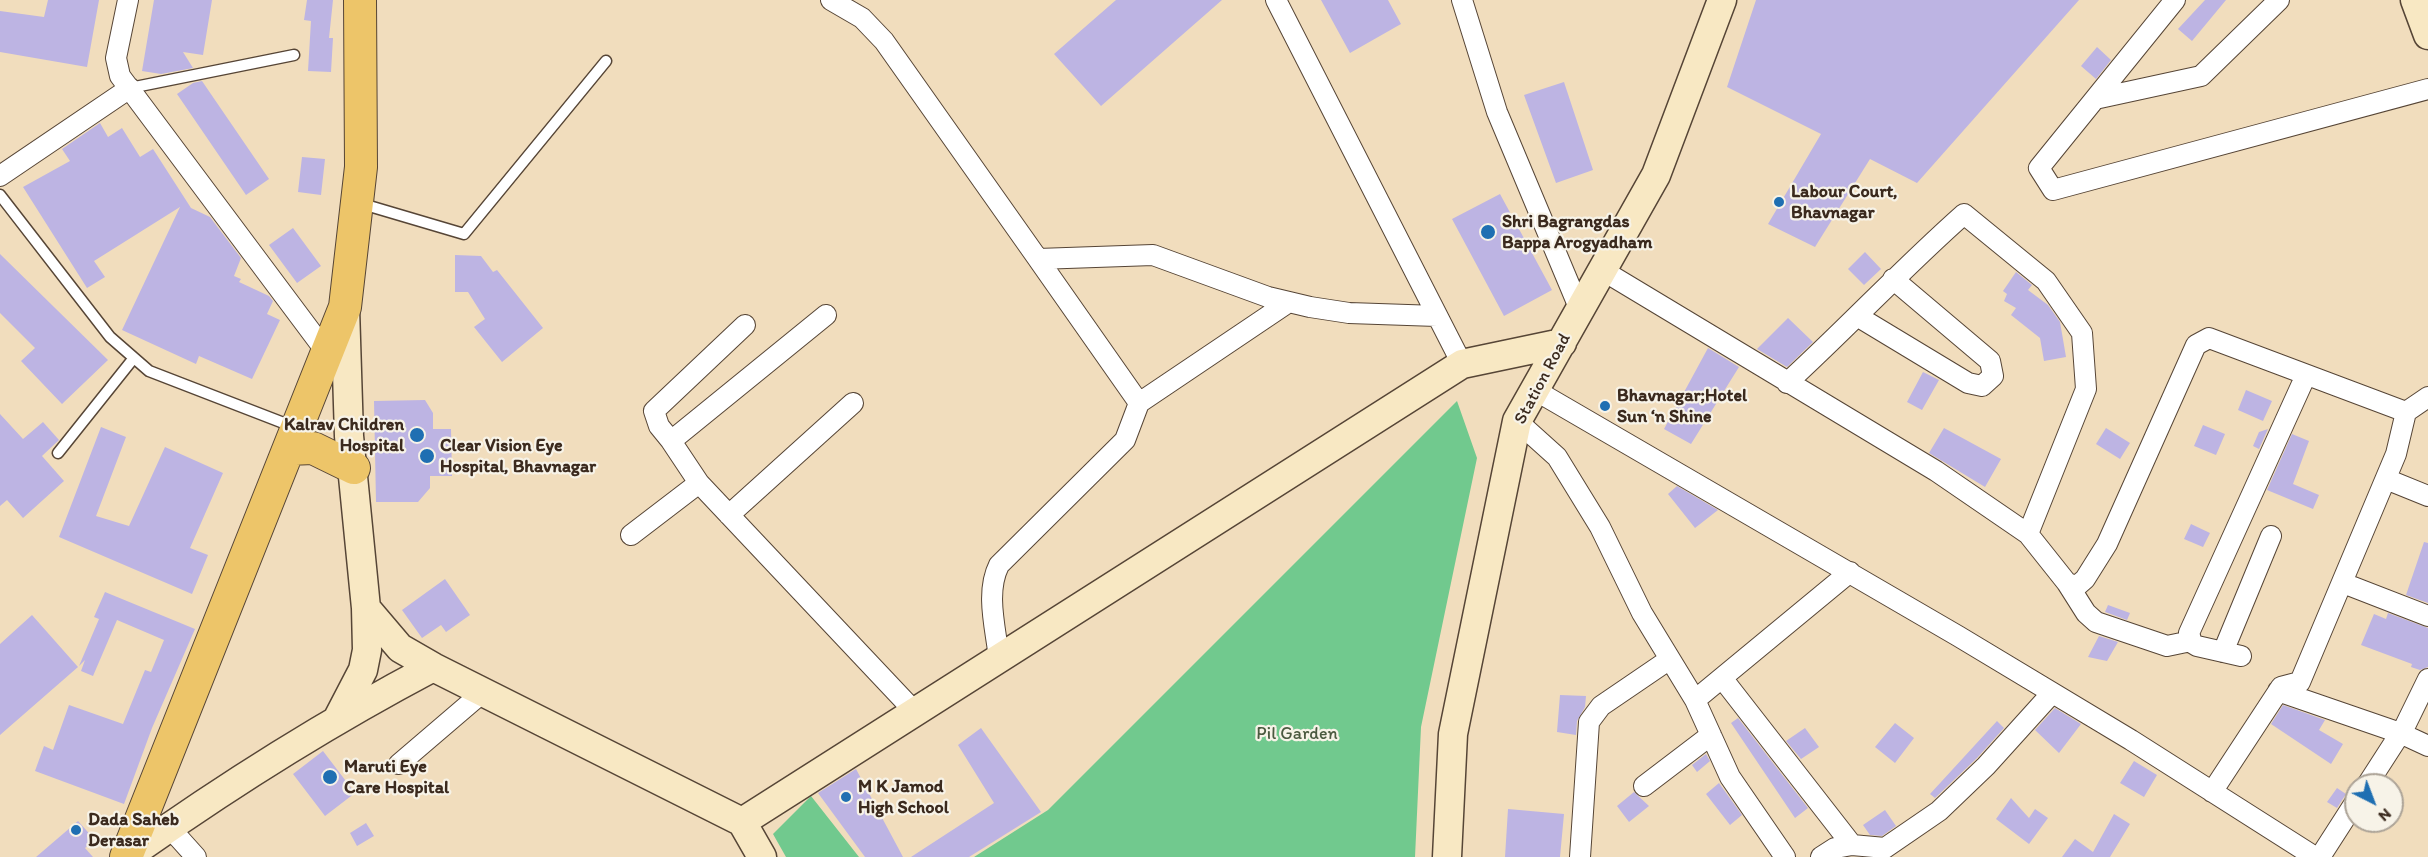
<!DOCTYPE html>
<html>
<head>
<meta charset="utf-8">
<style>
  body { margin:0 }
  #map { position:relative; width:2428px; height:857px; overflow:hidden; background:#f1ddbd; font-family:Itim,sans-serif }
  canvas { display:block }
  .north { position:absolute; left:2344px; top:773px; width:60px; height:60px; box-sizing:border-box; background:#f7f3e8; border:2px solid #aca397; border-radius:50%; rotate:138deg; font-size:16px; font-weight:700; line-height:24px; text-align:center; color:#3b2a1e }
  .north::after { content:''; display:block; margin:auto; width:21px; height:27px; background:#1f6fb2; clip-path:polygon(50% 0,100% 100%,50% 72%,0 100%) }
</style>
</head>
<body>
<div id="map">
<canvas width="2428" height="857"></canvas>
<div class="north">N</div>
</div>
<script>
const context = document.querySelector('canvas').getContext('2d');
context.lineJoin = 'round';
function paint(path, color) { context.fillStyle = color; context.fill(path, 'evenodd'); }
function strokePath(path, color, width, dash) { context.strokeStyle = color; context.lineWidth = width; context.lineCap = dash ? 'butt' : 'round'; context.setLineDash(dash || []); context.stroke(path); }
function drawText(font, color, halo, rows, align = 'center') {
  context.font = font + ' Itim,sans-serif'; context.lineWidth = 4.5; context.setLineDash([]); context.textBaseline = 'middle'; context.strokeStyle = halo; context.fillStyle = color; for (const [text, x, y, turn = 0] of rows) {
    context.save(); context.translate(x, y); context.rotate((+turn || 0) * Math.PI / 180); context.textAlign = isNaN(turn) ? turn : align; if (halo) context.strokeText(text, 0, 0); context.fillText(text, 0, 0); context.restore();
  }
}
const green = new Path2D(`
  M1457 401 1477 458 1421 727 1415 857H974L1048 810Z
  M811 796 859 857H786L773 834Z`);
const building = new Path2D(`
  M48 0H99L87 67 0 52V11L44 17Z
  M154 0H212L203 55 183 52 193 68 161 74 142 71Z
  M307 0H333L329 38H333L331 72 308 71 311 21 304 20Z
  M1116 0H1222L1101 106 1054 54Z
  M1321 0H1388L1401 24 1350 53Z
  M1756 0H2079L1917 183 1870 159 1815 247 1768 224 1821 134 1727 87Z
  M2205 0H2226L2192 41 2178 29Z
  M2097 47 2111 60 2096 79 2081 66Z
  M202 81 269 179 246 195 177 94 193 83Z
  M1564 82 1593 170 1556 183 1524 95Z
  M100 123 108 137 122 128 140 157 153 149 191 208 210 217 241 258 234 276 241 279 239 282 269 296 273 301 267 314 280 320 252 379 199 356 196 364 122 330 180 207 94 261 105 277 87 288 23 187 70 161 62 149Z
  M302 157 325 159 321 195 298 192Z
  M1500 194 1552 290 1504 316 1452 219Z
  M293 228 321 266 297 283 269 245Z
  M1865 252 1881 269 1864 285 1848 269Z
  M0 254 108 360 62 404 21 361 35 348 0 313Z
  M455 255 481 256 493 272 497 270 543 328 502 362 474 327 485 319 468 292H455Z
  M2016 272 2032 285 2028 290 2048 305 2060 322 2066 357 2044 361 2040 338 2011 315 2016 308 2004 301 2007 294 2003 291Z
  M1788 318 1813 342 1787 367 1757 349Z
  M1708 348 1739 367 1691 444 1664 429Z
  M1923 372 1939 380 1922 410 1907 402Z
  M2246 390 2272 401 2263 421 2238 410Z
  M425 400 433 413V429H451L452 476H430V488L418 502H376L374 401Z
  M0 414 23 439 43 422 59 440 42 456 64 481 23 518 7 500 0 506Z
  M2203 425 2225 434 2216 455 2194 446Z
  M101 427 126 437 96 516 129 526 165 447 223 473 190 548 208 555 192 594 59 537Z
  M1944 428 2001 459 1985 487 1929 453Z
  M2106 428 2130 443 2120 459 2096 444Z
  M2268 429 2259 449 2253 446 2259 432Z
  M2292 434 2309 441 2293 484 2319 495 2313 509 2267 490Z
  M1677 486 1718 510 1695 528 1668 494Z
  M2191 524 2210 533 2203 547 2184 539Z
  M2424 542 2428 543V603L2406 595Z
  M445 579 470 615 446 632 441 625 422 638 402 610Z
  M105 592 195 629 152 728 124 804 35 771 44 746 53 750 69 705 123 724 145 670 151 672 164 640 117 620 93 676 81 671 85 660 79 666 99 619 94 617Z
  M2108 605 2130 613 2127 620 2105 612Z
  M2388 613 2428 628V667L2420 670 2411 667 2412 664 2361 645 2374 614 2386 619Z
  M32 615 78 667 0 735V644Z
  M2099 636 2118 642 2107 661 2088 657Z
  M1560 695 1586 696 1585 707 1577 721 1576 735 1557 732Z
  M2283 705 2325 720 2319 730 2343 744 2331 764 2271 724Z
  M2055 708 2081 724 2059 753 2035 730Z
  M1738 718 1808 808 1795 818 1731 723Z
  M1997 721 2004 728 1977 758 1935 798 1930 794Z
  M1895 723 1914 738 1895 763 1875 747Z
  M981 728 1041 812 969 857H911L994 803 958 745Z
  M1805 728 1819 747 1801 759 1786 741Z
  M323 751 355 793 325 816 293 774Z
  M1706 754 1710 761 1697 772 1692 765Z
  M2134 761 2157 775 2144 797 2120 783Z
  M856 769 903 857H865L818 793Z
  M1719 783 1742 815 1730 825 1706 794Z
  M2337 788 2346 794 2337 808 2327 802Z
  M1634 792 1649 806 1629 822 1617 806Z
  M2011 798 2029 818 2035 809 2048 818 2029 844 1996 819Z
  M1508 809 1564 814 1560 857H1505Z
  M1885 810 1896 826 1882 836 1870 835 1863 825Z
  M2114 814 2130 824 2110 857H2062L2075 839 2093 852Z
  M78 821 95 840 85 848 93 857H36Z
  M366 823 374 836 357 846 350 833Z`);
const lane = new Path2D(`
  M130 88 294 55
  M0 195 110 337 149 371 294 427
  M359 203 464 234 606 61
  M58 453 133 359`);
const street = new Path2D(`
  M128 0 116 58 120 76 327 353
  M831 0 862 18 884 41 1038 259
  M1276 0 1462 364
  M1462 0 1497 112 1580 310
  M2175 0 2039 168 2053 190 2428 89
  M2095 99 2201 76 2279 0
  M0 176 130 88
  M1602 270 1936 471 2028 534 2067 583 2077 586 2085 579 2107 544 2196 345 2209 338 2406 412
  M1857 316 1968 383 1982 386 1993 376 1990 361 1893 279
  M1787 383C1847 328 1903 268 1964 214L2046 281 2082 333 2086 389 2028 534
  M1533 389 1958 636 2131 740 2315 857
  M1139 403 1289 302
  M1517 421 1557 457 1600 527 1642 613 1695 700 1850 572
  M672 442 659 426 654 411 745 325
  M2386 479 2428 496
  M699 483 671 441 826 315
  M729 515 853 403
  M631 535 699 483 915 712
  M2067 583 2086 613 2096 622 2167 646 2191 641
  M2343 583 2428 616
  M2223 652 2271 536
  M2241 656 2197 646 2192 643 2189 633 2306 375
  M999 659C996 629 985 593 999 565L1125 440 1139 403 1038 259 1153 255 1268 297 1310 307 1349 313 1437 316
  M1722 678 1852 845
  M2278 691 2400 733 2428 746
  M1695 700 1730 777 1785 857
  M399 764 482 693
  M2367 785 2405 726 2428 679
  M1644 786 1711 735
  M2212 792 2281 687 2300 682 2396 454 2406 412 2428 397
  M169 827 196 857
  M1580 857 1589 722 1601 706 1670 659
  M1821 857 1835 848 1852 845 1885 848 1939 811 1986 766 2052 693
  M2320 857 2356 801`);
const secondary = new Path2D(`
  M2415 0 2428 35
  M345 308 349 436 366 608 400 648 433 667
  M337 720 363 670 367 650 366 608
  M742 822 762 857
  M127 857C225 787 327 723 433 667L742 822 1462 364 1562 343
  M1447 857 1453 734 1517 421 1656 175 1722 0`);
const primary = new Path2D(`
  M289 449 313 448 354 468
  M126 857 345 307 361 167 360 0`);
const markers = [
  [1779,202,6,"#1f6fb2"],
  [1488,232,8,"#1f6fb2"],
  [1605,406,6,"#1f6fb2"],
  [417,435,8,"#1f6fb2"],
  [427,456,8,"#1f6fb2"],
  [330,777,8,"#1f6fb2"],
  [846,797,6,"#1f6fb2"],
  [76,830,6,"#1f6fb2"]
];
const poiNames = [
  ["Labour Court,",1791,192],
  ["Bhavnagar",1791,213],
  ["Shri Bagrangdas",1502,222],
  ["Bappa Arogyadham",1502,243],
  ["Bhavnagar;Hotel",1617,396],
  ["Sun ‘n Shine",1617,417],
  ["Kalrav Children",404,425,"right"],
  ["Hospital",404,446,"right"],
  ["Clear Vision Eye",440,446],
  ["Hospital, Bhavnagar",440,467],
  ["Maruti Eye",344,767],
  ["Care Hospital",344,788],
  ["M K Jamod",858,787],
  ["High School",858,808],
  ["Dada Saheb",88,820],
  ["Derasar",88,841]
];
const streetNames = [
  ["Station Road",1543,379,-62]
];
const parkNames = [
  ["Pil Garden",1297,734]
];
paint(green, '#71c98e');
paint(building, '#bdb4e3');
strokePath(lane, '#564536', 13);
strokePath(street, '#564536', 22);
strokePath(secondary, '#564536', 31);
strokePath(primary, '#564536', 34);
strokePath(lane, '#fff', 10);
strokePath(street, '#fff', 20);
strokePath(secondary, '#f8e8c3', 28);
strokePath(primary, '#edc569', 32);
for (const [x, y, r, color] of markers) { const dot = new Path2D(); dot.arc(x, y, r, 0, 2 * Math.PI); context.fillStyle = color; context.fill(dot); strokePath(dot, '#f7f3e8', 2); }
drawText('bold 18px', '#3b2a1e', '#f7f3e8', poiNames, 'left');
drawText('18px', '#3b2a1e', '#f7f3e8', streetNames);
drawText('18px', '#4b5a40', '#f7f3e8', parkNames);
</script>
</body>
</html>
